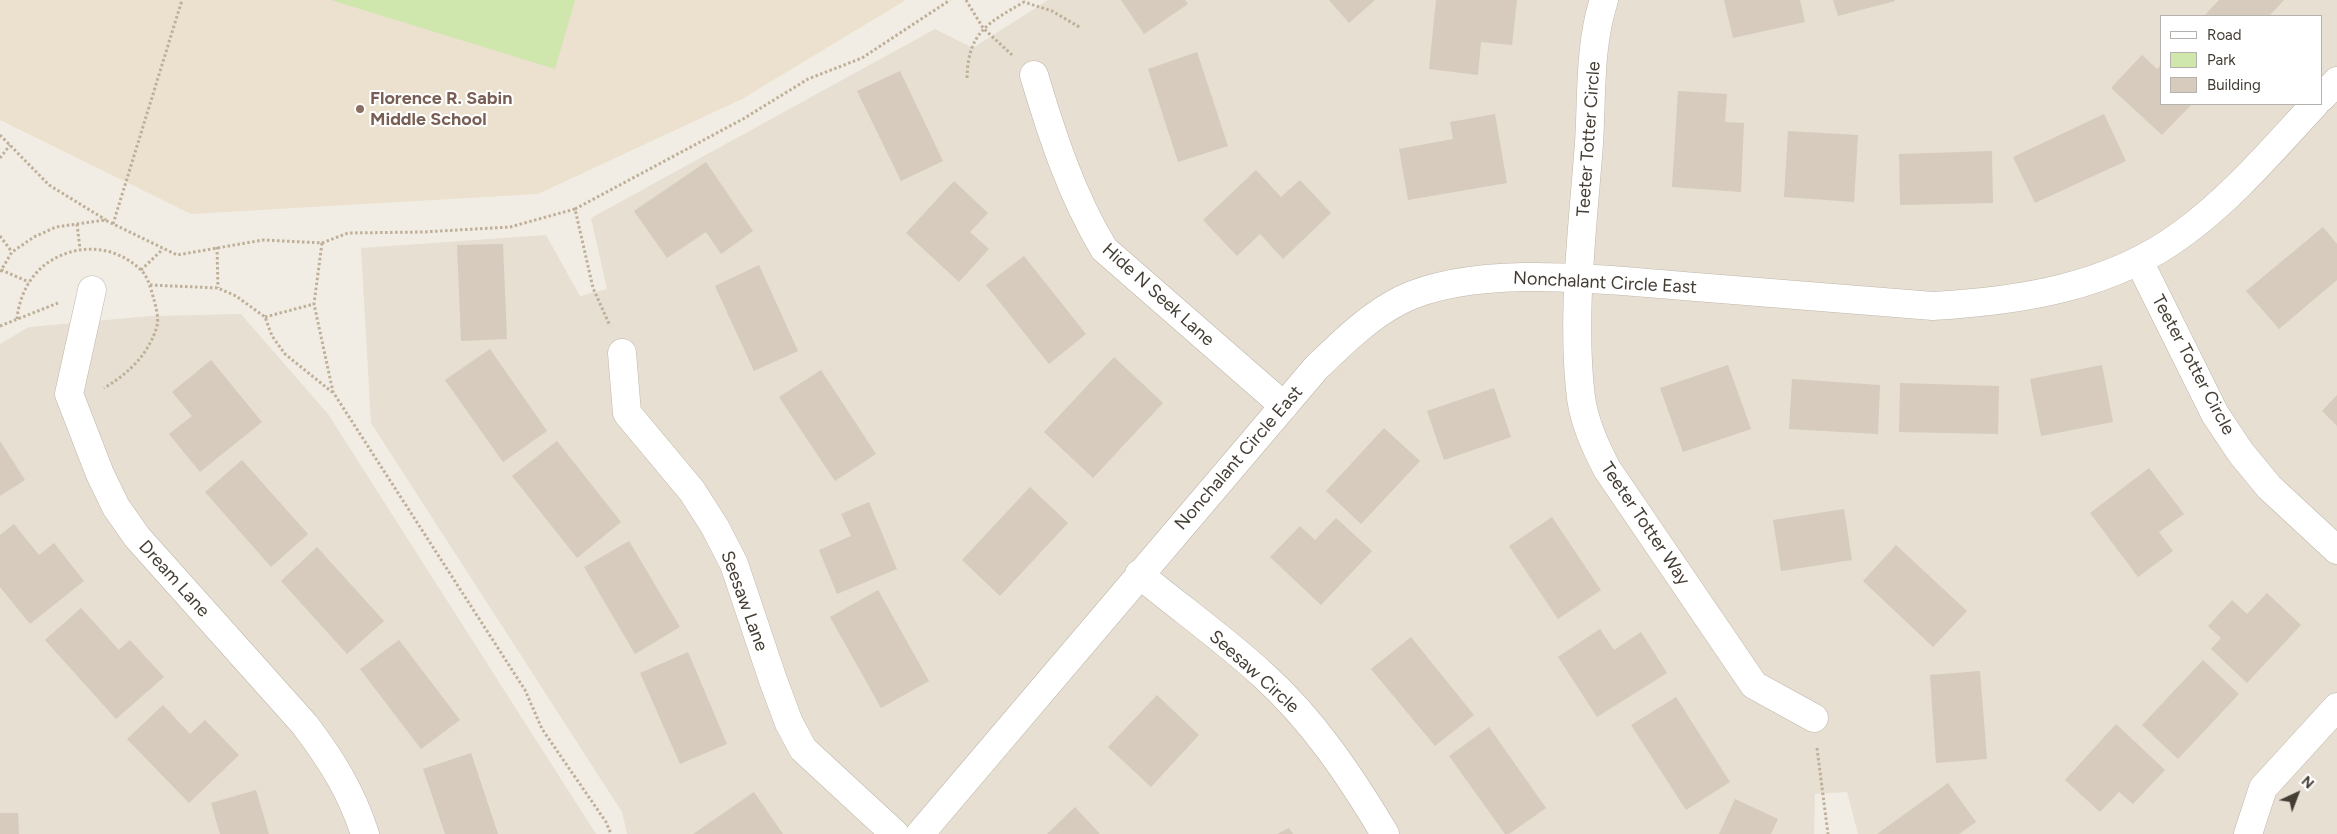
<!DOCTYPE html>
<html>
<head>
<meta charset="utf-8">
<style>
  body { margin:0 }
  #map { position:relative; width:2337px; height:834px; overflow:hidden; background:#f2ede4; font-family:Figtree,sans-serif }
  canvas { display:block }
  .legend { position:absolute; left:2160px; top:15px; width:162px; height:90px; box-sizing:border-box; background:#fff; border:1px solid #b4b1ae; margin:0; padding:6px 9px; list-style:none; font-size:15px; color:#443d34 }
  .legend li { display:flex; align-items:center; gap:10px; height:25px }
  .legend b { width:25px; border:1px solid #b4b1ae }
  .north { position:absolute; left:2272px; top:769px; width:50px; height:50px; -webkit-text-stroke:4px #fff; paint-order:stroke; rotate:43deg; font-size:14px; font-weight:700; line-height:20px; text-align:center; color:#443d34 }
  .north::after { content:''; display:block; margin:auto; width:18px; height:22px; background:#443d34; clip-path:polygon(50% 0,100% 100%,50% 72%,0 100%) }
</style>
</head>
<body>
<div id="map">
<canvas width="2337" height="834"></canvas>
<ul class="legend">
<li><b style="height:6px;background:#fff"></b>Road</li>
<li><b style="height:14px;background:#cfe6ad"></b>Park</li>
<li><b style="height:14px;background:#d6cbbd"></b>Building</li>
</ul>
<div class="north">N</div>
</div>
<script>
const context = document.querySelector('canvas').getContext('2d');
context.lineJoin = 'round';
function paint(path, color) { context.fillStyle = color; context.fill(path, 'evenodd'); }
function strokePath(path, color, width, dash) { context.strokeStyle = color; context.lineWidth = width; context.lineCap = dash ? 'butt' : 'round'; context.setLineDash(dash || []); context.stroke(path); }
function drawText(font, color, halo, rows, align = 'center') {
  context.font = font + ' Figtree,sans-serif'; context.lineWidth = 4; context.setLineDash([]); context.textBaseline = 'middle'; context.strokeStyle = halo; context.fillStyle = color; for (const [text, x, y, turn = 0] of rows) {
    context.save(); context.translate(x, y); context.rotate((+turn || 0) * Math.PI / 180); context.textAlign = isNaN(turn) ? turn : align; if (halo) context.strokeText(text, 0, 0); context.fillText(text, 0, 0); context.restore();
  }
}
const residential = new Path2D(`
  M1048 0H2337V834H1858L1847 792 1815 794 1814 834H627L622 812 371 423 361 248 546 235 580 296 607 289 591 218 935 29 973 48ZM2161 16H2321V104H2161Z
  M241 314 328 414 596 834H0V344L29 327 150 316Z`);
const education = new Path2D(`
  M0 0H906L742 99 538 194 191 214 0 120Z`);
const green = new Path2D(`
  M331 0H575L555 69Z`);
const building = new Path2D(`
  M1121 0H1185L1188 4 1144 34Z
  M1329 0H1375L1349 23Z
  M1436 0H1517L1512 45 1481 42 1478 75 1429 69Z
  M1724 0H1800L1805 22 1733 38Z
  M1833 0H1895V1L1838 16Z
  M2219 0H2284L2269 16H2204Z
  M1197 52 1228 146 1178 162 1148 69Z
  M2142 55 2157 69 2161 65V104H2192L2162 135 2111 88Z
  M900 71 943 161 901 181 857 91Z
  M1678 91 1727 94 1725 122 1744 123 1741 192 1672 187Z
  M1495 114 1507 183 1408 200 1399 149 1453 139 1450 122Z
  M2104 114 2126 161 2035 203 2013 157Z
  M1788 131 1858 135 1854 202 1784 197Z
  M1992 151 1993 203 1900 205 1899 154Z
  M706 162 753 231 721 254 706 232 667 258 634 211Z
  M1256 170 1281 197 1300 180 1331 213 1283 259 1260 234 1237 256 1203 220Z
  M954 181 988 213 970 232 989 249 959 282 906 233Z
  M2323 227 2337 244V280L2279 329 2246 291Z
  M503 244 507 339 461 341 457 245Z
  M1024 256 1086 334 1049 364 986 285Z
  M759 265 798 351 754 371 715 286Z
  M490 349 547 431 503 462 445 380Z
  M1114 357 1163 403 1093 478 1044 432Z
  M211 360 262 422 200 472 169 434 192 416 172 392Z
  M1728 365 1751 429 1683 452 1660 388Z
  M2102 365 2113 422 2041 436 2030 379Z
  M821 370 876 454 835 481 779 397Z
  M1792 379 1880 385 1878 434 1789 429Z
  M1900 383 1999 386 1998 434 1899 432Z
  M1494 388 1511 437 1444 460 1427 411Z
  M2337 395V426L2322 411Z
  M1384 428 1420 461 1361 524 1326 491Z
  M0 441 25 480 0 496Z
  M557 441 621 522 577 558 512 476Z
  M242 460 308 534 271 567 205 492Z
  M2149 468 2184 514 2159 532 2173 551 2138 577 2090 513Z
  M1030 487 1068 523 1000 596 962 560Z
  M869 502 897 569 837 594 819 550 851 536 841 514Z
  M1844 509 1852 560 1781 571 1773 520Z
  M1552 517 1601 590 1558 619 1509 546Z
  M1336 518 1372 551 1321 605 1270 557 1300 526 1315 540Z
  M14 524 39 555 54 543 84 581 30 624 0 587V535Z
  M629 541 680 627 635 654 584 567Z
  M1896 545 1967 611 1933 647 1863 581Z
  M317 547 384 621 347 654 281 581Z
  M878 590 929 681 881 708 830 617Z
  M2267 593 2301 625 2247 683 2211 649 2221 638 2208 626 2232 600 2247 614Z
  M81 608 119 650 130 640 164 677 116 719 45 640Z
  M1600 629 1614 650 1641 632 1667 673 1597 717 1558 657Z
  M1411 637 1474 715 1435 746 1371 669Z
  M399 640 460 720 421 749 360 669Z
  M688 652 727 744 680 764 640 673Z
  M2203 660 2239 694 2178 759 2142 725Z
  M1980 671 1987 759 1936 763 1930 675Z
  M1157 695 1199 735 1151 787 1108 747Z
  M1676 697 1730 782 1686 810 1631 725Z
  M163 705 190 734 205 720 239 755 189 803 127 739Z
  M2116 724 2165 770 2133 804 2119 792 2100 812 2065 780Z
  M1489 727 1546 808 1509 834H1505L1449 756Z
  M471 753 498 834H445L423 769Z
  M1948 783 1976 822 1959 834H1877Z
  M256 790 269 834H220L211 803Z
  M754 792 783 834H693Z
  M1735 799 1778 819 1771 834H1719Z
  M1075 807 1100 834H1047Z
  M0 813H18L19 834H0Z
  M1289 828 1293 834H1277Z`);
const path = new Path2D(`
  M966 0 983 28 1012 55
  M967 78C968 32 988 23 1024 2L1052 11 1081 28
  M0 135 49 185 106 220
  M0 158 10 145
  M575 209 743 119 808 79 862 58 950 0
  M77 224 80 249
  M113 224 182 0
  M0 236 12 252
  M322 243 314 304 333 392 525 690 542 729 606 822 611 834
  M217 247 218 288
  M1 270 29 282
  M141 270 163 249
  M0 272 12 252 34 237 56 227 105 220 177 255 263 240 322 243 348 233 423 232 510 227 575 209 593 288 610 326
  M150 285 218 288 236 296 265 317 272 336 285 354 332 392
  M265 317 314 304
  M17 319C19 296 31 272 52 260 81 243 115 246 140 269 148 276 151 289 154 300 156 307 159 318 157 326 149 354 128 374 104 388
  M0 326 58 303
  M1817 748 1828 834`);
const minor = new Path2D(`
  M1604 0C1589 45 1592 97 1589 143 1583 225 1571 317 1581 398 1585 424 1595 446 1607 469L1754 685 1814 718
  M1034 75C1052 135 1071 194 1104 249L1284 406
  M2321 98 2337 81
  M2139 261 2215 414 2241 453 2269 487 2337 550
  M92 290 69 394 100 474 116 507 137 537 305 725C332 761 351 791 365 834
  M622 353 627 413 692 491 715 527 734 564 773 680 789 723 803 749 895 834
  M1139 574C1180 608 1224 639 1263 675 1313 720 1351 777 1385 834
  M920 834 1316 368C1342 343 1369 316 1401 300 1479 262 1612 281 1696 287 1775 293 1854 300 1933 306 2020 301 2111 287 2182 234 2232 198 2273 149 2315 104
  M2248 834 2263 788 2337 707`);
const markers = [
  [360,109,5,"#8d6e63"]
];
const educationNames = [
  ["Florence R. Sabin",370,99],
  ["Middle School",370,120]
];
const streetNames = [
  ["Teeter Totter Circle",1589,139,-86],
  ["Nonchalant Circle East",1605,283,3],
  ["Hide N Seek Lane",1158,295,42],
  ["Teeter Totter Circle",2193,365,62],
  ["Nonchalant Circle East",1239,458,-49],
  ["Teeter Totter Way",1645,524,56],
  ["Dream Lane",174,579,48],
  ["Seesaw Lane",744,601,70],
  ["Seesaw Circle",1254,672,42]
];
paint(residential, '#e6dfd2');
paint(education, '#ebe1ce');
paint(green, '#cfe6ad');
paint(building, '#d6cbbd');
strokePath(minor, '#c0b7aa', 29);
strokePath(path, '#bfaf98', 3, [2.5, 2.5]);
strokePath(minor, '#fff', 28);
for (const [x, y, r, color] of markers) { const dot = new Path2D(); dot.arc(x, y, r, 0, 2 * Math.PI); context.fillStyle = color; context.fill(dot); strokePath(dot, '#fff', 2); }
drawText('bold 18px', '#785e54', '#fff', educationNames, 'left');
drawText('18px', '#443d34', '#fff', streetNames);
</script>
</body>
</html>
